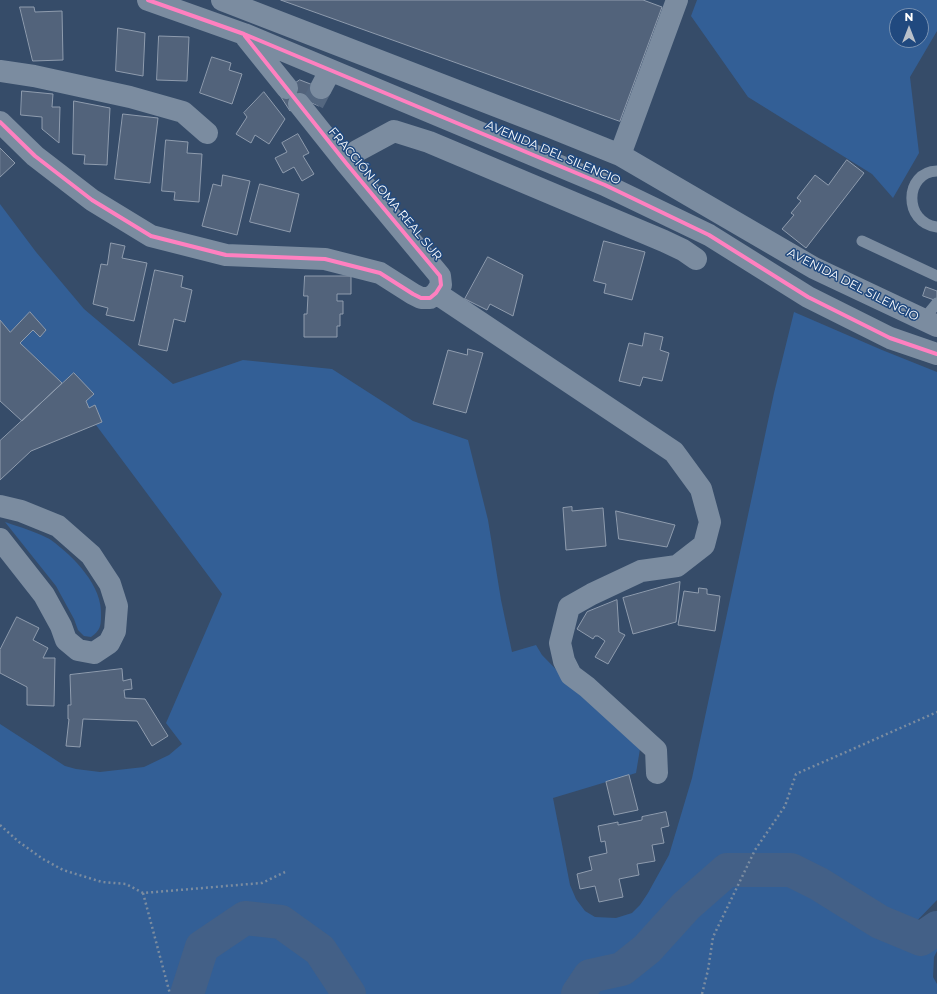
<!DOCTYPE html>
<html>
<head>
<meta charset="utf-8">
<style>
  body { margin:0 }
  #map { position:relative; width:937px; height:994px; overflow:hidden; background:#364c69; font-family:Montserrat,sans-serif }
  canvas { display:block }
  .north { position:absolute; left:889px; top:8px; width:40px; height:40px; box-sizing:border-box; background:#20497f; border:1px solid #7992b2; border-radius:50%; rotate:0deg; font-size:11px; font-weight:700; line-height:16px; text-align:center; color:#fff }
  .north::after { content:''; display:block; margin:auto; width:14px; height:18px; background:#b9c0ca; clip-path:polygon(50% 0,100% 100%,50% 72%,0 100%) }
</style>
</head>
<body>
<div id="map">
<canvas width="937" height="994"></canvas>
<div class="north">N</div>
</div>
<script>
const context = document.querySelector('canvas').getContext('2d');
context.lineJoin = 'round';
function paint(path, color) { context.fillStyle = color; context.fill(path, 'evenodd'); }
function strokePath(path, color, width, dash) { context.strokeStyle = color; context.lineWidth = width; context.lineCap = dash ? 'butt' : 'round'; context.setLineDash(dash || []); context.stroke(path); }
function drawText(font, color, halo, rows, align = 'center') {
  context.font = font + ' Montserrat,sans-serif'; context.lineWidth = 3; context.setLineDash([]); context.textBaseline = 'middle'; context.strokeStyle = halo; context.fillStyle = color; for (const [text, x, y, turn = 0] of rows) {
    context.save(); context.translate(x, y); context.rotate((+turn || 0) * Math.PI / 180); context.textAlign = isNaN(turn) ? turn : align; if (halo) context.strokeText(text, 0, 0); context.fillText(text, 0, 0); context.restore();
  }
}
const green = new Path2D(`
  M697 0H937V31L910 77 919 153 893 198 872 174 748 97 691 16ZM897 16H921V40H897Z
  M0 204 36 252 84 309 173 384 243 360 332 369 413 421 468 440 488 520 501 600 512 652 536 645 542 655 581 695 640 749 636 773 553 798 570 885 576 899 585 911 595 917 616 918 632 913 640 905 648 893 669 855 692 778 774 393 794 312 882 350 937 372V900L911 927 937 942V951L934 957 933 977 937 984V994H0V724L65 766 76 769 100 772 144 767 169 755 182 744 166 723 222 594 96 425 102 422 95 405 89 408 74 373 62 383 20 343 33 330 40 337 46 330 30 312 10 332 0 320Z
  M5 522C17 526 42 534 51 540 74 557 103 586 101 616 101 626 100 631 91 637L84 636 78 630 74 619 56 586Z`);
const river = new Path2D(`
  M187 994 202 947 245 918 281 922 320 950 349 994
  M578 994 590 976 622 969 647 949 686 906 727 870H791L819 884 880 922 921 939 937 928`);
const building = new Path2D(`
  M281 0H643L662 7 620 121Z
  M20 7H34L35 12 62 11 63 60 33 61Z
  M118 28 145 33 143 76 116 71Z
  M159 36 189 37 187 81 157 80Z
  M212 57 231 63 229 70 242 74 232 104 200 93Z
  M300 80 326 90 319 106 305 100 290 111 279 94Z
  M22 91 53 94 52 107H60L59 143 42 129V117L21 115Z
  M264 92 285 119 269 144 255 135 251 143 236 134 247 117 244 113Z
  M74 101 110 108 107 165 84 164 85 155 73 154Z
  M123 114 158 118 150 183 115 179Z
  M298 134 309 153 303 156 314 174 302 181 294 167 283 173 275 158 287 152 282 143Z
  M166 140 188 142 187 153 202 154 199 202 174 200 175 192 162 191Z
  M0 148 15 163 0 177Z
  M847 160 864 173 806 248 782 229 794 215 791 213 801 201 797 198 815 175 828 185Z
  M223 175 250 181 237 235 202 226 213 184 221 186Z
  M260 184 299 194 290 232 250 222Z
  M604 241 645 252 632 300 604 293 606 284 594 281Z
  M111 243 125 246 122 258 147 263 134 321 106 315 108 308 93 304 101 264 107 265Z
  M488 257 523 275 513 316 490 304 487 310 465 299Z
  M155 270 183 276 181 287 192 290 185 322 174 319 167 351 139 345Z
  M305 276H351V294H337V301H343V314H340V326H337V337H304V314H307L308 296H304Z
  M926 287 937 291V301L923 296Z
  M30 312 46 330 40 337 33 330 20 343 62 383 22 421 0 401V320L10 332Z
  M645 333 663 337 660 350 669 353 662 381 643 377 640 386 619 381 629 343 642 346Z
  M468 349 483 353 466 413 433 404 448 350 467 355Z
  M74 373 94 394 86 401 89 408 95 405 102 422 31 451 0 480V441Z
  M572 507V511L603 508 606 546 566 550 563 508Z
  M616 511 675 525 667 547 619 539Z
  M680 582 676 622 633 634 623 598Z
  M699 588 707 589V594L720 596 715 631 678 625 684 591 698 593Z
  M617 600 619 632 625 635 608 664 595 657 605 641 598 636H595L593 639 577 629 587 612Z
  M17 617 39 628 33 640 48 648 43 658H55L54 706 27 705V687L0 673V650Z
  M122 669 123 681 131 679 132 689 124 690 125 698 145 699 168 736 152 746 137 721 83 719 80 747 66 746 69 719H68V705H71L70 675Z
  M629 775 638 810 614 815 606 782Z
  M666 812 669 826 661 828 664 843 652 845 655 861 637 864 639 875 619 879 623 897 599 902 595 886 580 889 577 874 592 870 589 857 607 853 605 841 601 842 598 826 618 822V825L642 820V817Z`);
const streetTunnel = new Path2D(`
  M313 103 321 88`);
const path = new Path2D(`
  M0 825 19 842 43 859 63 870 102 882 126 884 143 893 262 883 285 872
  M143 893 170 994
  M702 994 708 970 713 937 755 850 785 806 796 774 937 712`);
const lane = new Path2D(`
  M937 171C904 172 903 223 937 227
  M862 241 937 276
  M923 320 937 303`);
const street = new Path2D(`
  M148 0 244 34 605 185 709 235 808 297 890 338 937 354
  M222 0 548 126 620 155 814 268 937 326
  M246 37 287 88
  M0 71 34 76 130 97 183 112 207 133
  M321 88 330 71
  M0 122 35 156 92 200 151 236 226 255 325 259 380 273 413 294 421 298H430L436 293 441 285 440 276 346 163 299 104
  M620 155 677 0
  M346 163 357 151 394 131 429 142 664 241 683 250 696 259
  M436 293 674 452 701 489 710 522 704 545 677 566 641 571 592 594 569 607 560 643 564 661 571 675 587 687 656 750 657 773
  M0 506 21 511 58 526 91 555 110 584 117 606 115 631 109 643 94 653 78 650 66 640 61 626 44 595 0 539`);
const cycleway = new Path2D(`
  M148 0 244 34 605 185 709 235 808 297 890 338 937 354
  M0 122 35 156 92 200 151 236 226 255 325 259 380 273 413 294 421 298H430L436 293 441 285 440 276 346 163 245 36`);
const streetNames = [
  ["AVENIDA DEL SILENCIO",553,153,23],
  ["FRACCIÓN LOMA REAL SUR",385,194,50],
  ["AVENIDA DEL SILENCIO",853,285,27]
];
paint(green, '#335f96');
strokePath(river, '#436087', 34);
paint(building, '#52637b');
strokePath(building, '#8f9cae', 1);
strokePath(streetTunnel, '#546780', 22, [22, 11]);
strokePath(path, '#7b8ca0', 2.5, [2, 3]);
strokePath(lane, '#7b8ca0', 11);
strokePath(street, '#7b8ca0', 22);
strokePath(cycleway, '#ff80c0', 4);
drawText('12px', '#fff', '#20497f', streetNames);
</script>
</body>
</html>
